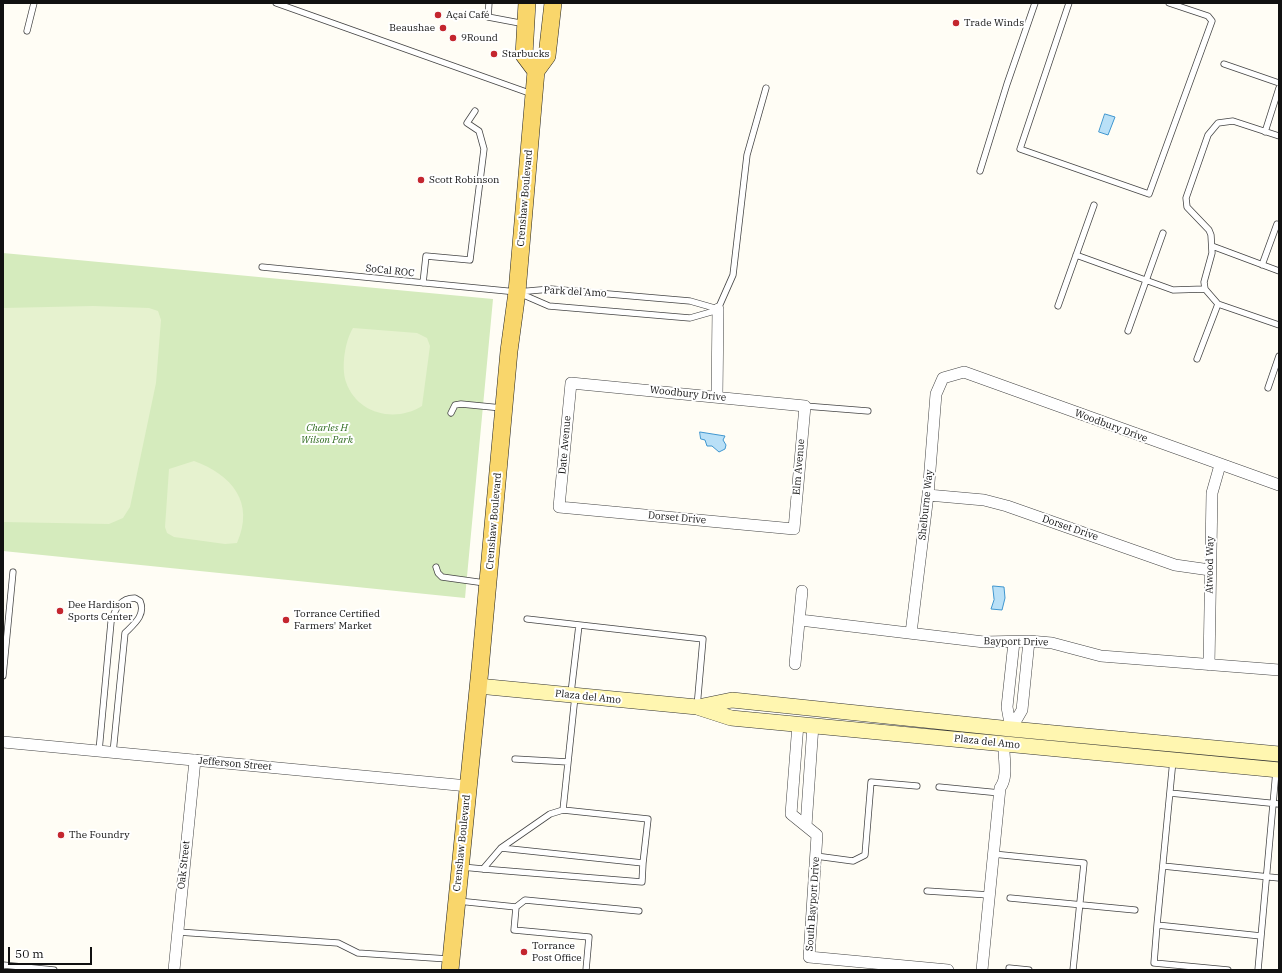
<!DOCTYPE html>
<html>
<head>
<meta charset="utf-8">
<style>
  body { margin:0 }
  #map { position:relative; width:1282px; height:973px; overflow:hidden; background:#fffdf5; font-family:"IBM Plex Serif",serif }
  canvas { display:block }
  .frame { position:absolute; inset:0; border:4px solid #111; pointer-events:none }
  .scale { position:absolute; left:8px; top:947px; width:84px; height:18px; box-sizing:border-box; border:2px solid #111; border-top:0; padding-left:5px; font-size:12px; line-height:14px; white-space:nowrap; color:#111; -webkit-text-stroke:3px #fff; paint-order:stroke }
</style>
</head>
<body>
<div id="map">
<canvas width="1282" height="973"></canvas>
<div class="frame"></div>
<div class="scale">50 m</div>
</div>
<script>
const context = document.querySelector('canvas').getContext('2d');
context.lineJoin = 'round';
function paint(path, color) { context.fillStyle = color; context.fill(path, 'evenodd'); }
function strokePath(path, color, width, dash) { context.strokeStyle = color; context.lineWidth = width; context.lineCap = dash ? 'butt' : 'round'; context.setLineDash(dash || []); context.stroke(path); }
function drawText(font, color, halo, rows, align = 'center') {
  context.font = font + ' "IBM Plex Serif",serif'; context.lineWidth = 4; context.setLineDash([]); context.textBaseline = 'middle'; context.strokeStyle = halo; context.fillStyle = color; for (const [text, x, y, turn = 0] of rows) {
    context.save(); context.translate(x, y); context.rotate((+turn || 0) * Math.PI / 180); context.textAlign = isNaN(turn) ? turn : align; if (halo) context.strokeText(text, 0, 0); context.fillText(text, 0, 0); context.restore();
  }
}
const green = new Path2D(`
  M3 253 493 299 465 598 3 551Z`);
const pitch = new Path2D(`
  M93 306 149 308 158 311 161 320 156 383 130 507 123 518 109 524 3 522V308Z
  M353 328 417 333 427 338 430 346 422 406C395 423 357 414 346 382 341 367 345 341 353 328Z
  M194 461C232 475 255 502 237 543L225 544 174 537 167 533 165 527 169 469Z`);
const water = new Path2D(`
  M1105 114 1115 117 1108 135 1099 132Z
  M700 432 725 436 723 440 726 445 725 449 719 452 712 446H707L705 440 701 439Z
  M993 586 1004 587 1005 598 1002 610 991 609 994 600Z`);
const lane = new Path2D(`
  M276 3 532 94
  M489 3 488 17 525 24
  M1069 3 1020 149 1149 194 1212 21 1208 16 1169 3
  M27 31 34 3
  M1224 64 1279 83
  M1265 132 1279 88
  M1279 136 1233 121 1218 123 1208 135 1186 198 1187 207 1209 230 1211 235 1212 253 1204 282 1205 289 1218 304 1279 325
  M980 171 1007 84 1035 3
  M1212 246 1279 271
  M1076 255 1173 290 1205 289
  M1262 265 1277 224
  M262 267 517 292 551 289 690 301 718 309
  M423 283 426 256 470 260 484 149 479 131 467 123 475 111
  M519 293 549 306 690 318 718 310
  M1058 306 1094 205
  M718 309 733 275 747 155 766 88
  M1128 331 1163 233
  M1197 359 1218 304
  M1268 388 1279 356
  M805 406 868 411
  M451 413 455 405 461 404 502 408
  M436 567 438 573 442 577 485 583
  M527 619 703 639 697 707
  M3 676 13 572
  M571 693 579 625
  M99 751 111 622C115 609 120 598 135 598L140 601C146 615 134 624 125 633L113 753
  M515 759 568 762
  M939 787 1000 793
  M1170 793 1279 804
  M563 810 648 819 643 863
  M501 848 550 814 563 810 575 696
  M993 854 1084 863 1073 970
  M816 856 853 861 865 855 871 782 917 786
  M1163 866 1279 878
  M462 867 483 869 642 882 643 863 501 848 483 869
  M927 891 989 895
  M1010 898 1135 910
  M458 901 516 907 514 930 589 937 586 970
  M516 907 525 900 639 911
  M1157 925 1173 760
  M178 932 338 943 358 953 448 959
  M3 965 54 970
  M1009 968 1029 970
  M1228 970 1154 963 1157 925 1261 936
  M1258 970 1276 771`);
const street = new Path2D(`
  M571 383 805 406 794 529 559 507Z
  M717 397 718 309
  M928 495 984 500 1007 506 1175 565 1210 570
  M800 620 984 642 1029 641 1052 643 1101 656 1279 670
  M911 633 928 495 936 394 943 378 964 372 1279 485
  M795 664 802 591
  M1209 665 1212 493 1220 465
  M798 724 791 814 817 835 809 957 948 970
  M1011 729 1022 710 1029 641
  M1011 729 1007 707 1014 642
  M3 742 468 786
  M806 826 813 725
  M174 970 195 760
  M982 970 1000 788C1009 776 1003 758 1004 744`);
const secondary = new Path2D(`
  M478 686 697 707 731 718 1279 770
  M698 707 732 700 1011 729 1279 754`);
const primary = new Path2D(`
  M527 3 524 55 536 71
  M450 970 480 669 509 351 517 292 536 71 547 56 553 3`);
const markers = [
  [438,15,4,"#c4262e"],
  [956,23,4,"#c4262e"],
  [443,28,4,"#c4262e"],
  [453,38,4,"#c4262e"],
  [494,54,4,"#c4262e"],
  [421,180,4,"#c4262e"],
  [60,611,4,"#c4262e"],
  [286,620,4,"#c4262e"],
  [61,835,4,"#c4262e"],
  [524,952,4,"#c4262e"]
];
const poiNames = [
  ["Açaí Café",446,15],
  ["Trade Winds",964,23],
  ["Beaushae",435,28,"right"],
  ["9Round",461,38],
  ["Starbucks",502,54],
  ["Scott Robinson",429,180],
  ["Dee Hardison",68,605],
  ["Sports Center",68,617],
  ["Torrance Certified",294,614],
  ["Farmers' Market",294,626],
  ["The Foundry",69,835],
  ["Torrance",532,946],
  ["Post Office",532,958]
];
const streetNames = [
  ["Crenshaw Boulevard",525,198,-85],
  ["SoCal ROC",390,271,6],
  ["Park del Amo",575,292,3],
  ["Woodbury Drive",688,394,6],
  ["Woodbury Drive",1111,426,20],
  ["Date Avenue",565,445,-85],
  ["Elm Avenue",799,467,-85],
  ["Shelburne Way",926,505,-84],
  ["Dorset Drive",677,518,5],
  ["Crenshaw Boulevard",494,521,-85],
  ["Dorset Drive",1070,528,19],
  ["Atwood Way",1210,565,-89],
  ["Bayport Drive",1016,642,1],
  ["Plaza del Amo",588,697,6],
  ["Plaza del Amo",987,742,6],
  ["Jefferson Street",235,764,5],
  ["Crenshaw Boulevard",462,843,-84],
  ["Oak Street",184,865,-84],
  ["South Bayport Drive",813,904,-86]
];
const parkNames = [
  ["Charles H",327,428],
  ["Wilson Park",327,440]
];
paint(green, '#d5ebbd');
paint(pitch, '#e6f2cf');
paint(water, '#b9e0f7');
strokePath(water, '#3f96cf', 1);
strokePath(lane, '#444', 7);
strokePath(street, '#444', 12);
strokePath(secondary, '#333', 16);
strokePath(primary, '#222', 18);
strokePath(lane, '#fff', 5.5);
strokePath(street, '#fff', 11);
strokePath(secondary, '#fff6b0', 15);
strokePath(primary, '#f9d66b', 17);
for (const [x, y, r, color] of markers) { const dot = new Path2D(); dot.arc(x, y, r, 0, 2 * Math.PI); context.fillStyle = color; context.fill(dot); strokePath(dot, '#fff', 1.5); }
drawText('10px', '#111', '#fff', poiNames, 'left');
drawText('10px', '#111', '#fff', streetNames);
drawText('italic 10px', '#2f6b1f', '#fff', parkNames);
</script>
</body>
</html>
